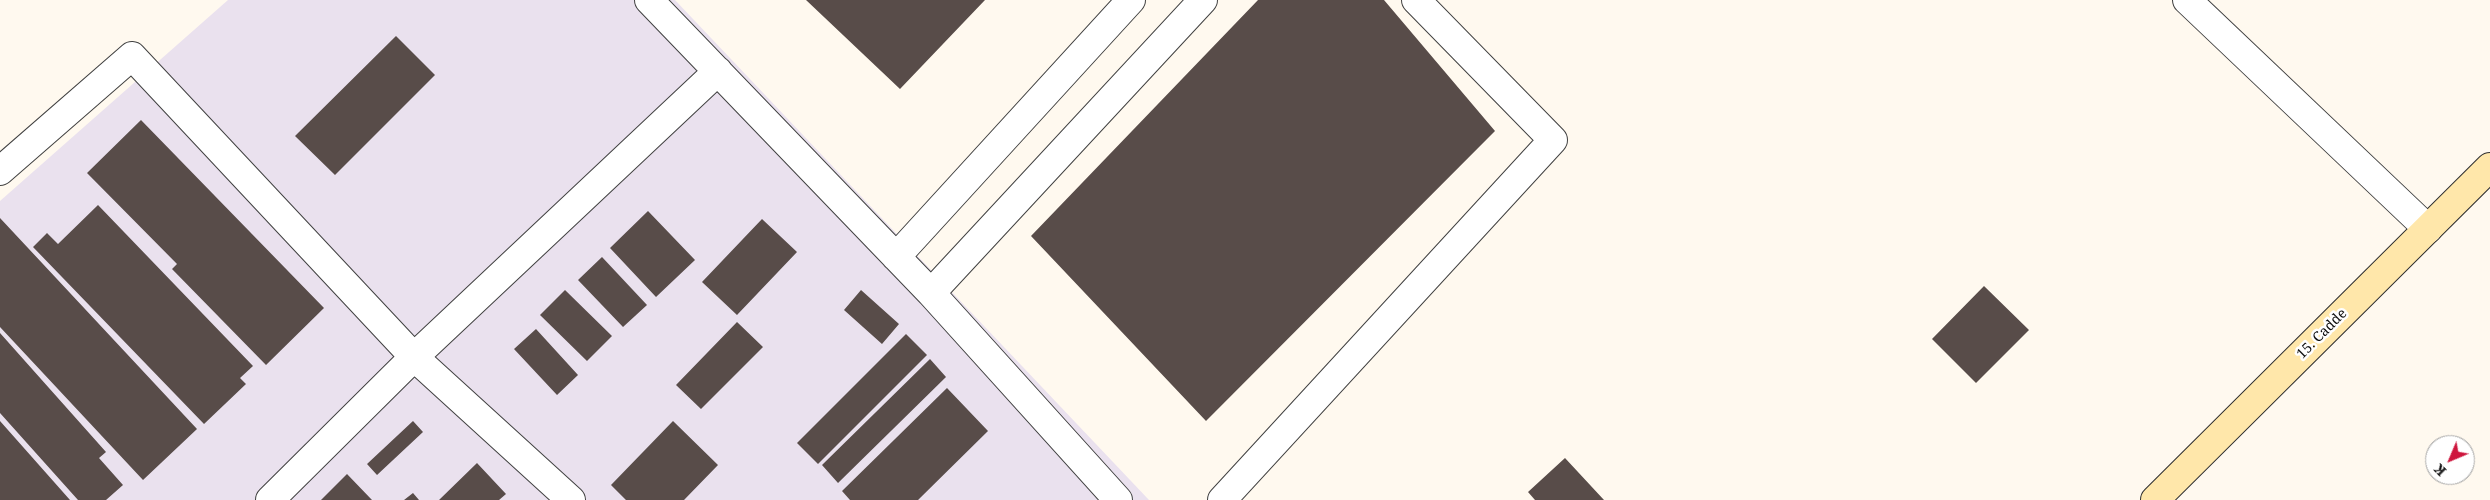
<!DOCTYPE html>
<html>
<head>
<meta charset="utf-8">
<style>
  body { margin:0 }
  #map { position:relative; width:2490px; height:500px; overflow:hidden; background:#fff9ef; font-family:"Noto Serif",serif }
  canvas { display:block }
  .north { position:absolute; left:2425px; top:435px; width:50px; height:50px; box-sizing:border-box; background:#fff; border:1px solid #9f9f9f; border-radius:50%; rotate:225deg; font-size:14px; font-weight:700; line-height:20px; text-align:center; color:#0e0e0e }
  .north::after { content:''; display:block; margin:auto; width:18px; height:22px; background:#ce163d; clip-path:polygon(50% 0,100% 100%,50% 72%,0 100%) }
</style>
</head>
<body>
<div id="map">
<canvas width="2490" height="500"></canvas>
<div class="north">K</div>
</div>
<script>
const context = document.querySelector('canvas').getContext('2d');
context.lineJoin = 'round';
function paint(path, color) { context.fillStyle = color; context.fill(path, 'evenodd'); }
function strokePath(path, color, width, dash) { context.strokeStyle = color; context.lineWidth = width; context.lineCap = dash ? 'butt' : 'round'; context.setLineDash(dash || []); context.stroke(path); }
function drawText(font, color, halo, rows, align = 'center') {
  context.font = font + ' "Noto Serif",serif'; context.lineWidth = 5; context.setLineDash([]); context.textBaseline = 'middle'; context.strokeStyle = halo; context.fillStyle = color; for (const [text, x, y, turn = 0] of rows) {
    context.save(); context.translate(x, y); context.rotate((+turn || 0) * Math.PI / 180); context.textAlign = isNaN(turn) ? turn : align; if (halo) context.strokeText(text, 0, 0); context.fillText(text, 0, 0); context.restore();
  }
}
const industrial = new Path2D(`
  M228 0H675L1149 500H0V201Z`);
const building = new Path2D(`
  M806 0H985L900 89Z
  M1258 0H1384L1495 131 1206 421 1031 236Z
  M396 36 435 75 335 175 295 136Z
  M141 120 324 308 266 365 172 269 177 264 87 173Z
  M98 205 253 366 240 378 246 384 204 424 33 247 47 233 58 244Z
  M648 211 695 260 656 297 610 248Z
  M0 218 197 429 143 480 0 327Z
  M762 219 797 252 737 315 702 282Z
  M602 257 647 305 623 327 578 280Z
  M1984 286 2029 330 1976 383 1932 339Z
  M565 290 612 336 587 361 540 315Z
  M861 290 899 324 882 344 844 310Z
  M737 322 763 347 701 409 676 385Z
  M536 329 578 375 557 395 514 349Z
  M0 333 106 452 99 458 123 485 106 500H78L0 413Z
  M906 334 927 355 818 464 797 443Z
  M930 359 946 377 838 483 822 465Z
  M947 388 988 431 918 500H850L842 491Z
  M0 421 70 500H0Z
  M413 421 423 432 377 475 367 464Z
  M673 421 718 465 684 500H626L611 485Z
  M1565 458 1604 500H1535L1528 492Z
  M477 463 506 494 499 500H439Z
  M347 474 372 500H321Z
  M413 493 419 500H404Z`);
const minor = new Path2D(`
  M649 0 931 293 1118 500
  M2187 0 2428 229
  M0 171 132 56 414 357 571 500
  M896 257 1131 0
  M931 293 1203 0
  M270 500 414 357 718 71
  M1222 500 1553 140 1416 0`);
const secondary = new Path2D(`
  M2155 500 2490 167`);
const streetNames = [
  ["15. Cadde",2322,334,-45]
];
paint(industrial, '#eae1ee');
paint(building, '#584c49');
strokePath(minor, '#414141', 30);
strokePath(secondary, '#303030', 30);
strokePath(minor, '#fff', 28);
strokePath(secondary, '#ffe7aa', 28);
drawText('14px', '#0e0e0e', '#fff', streetNames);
</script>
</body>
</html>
